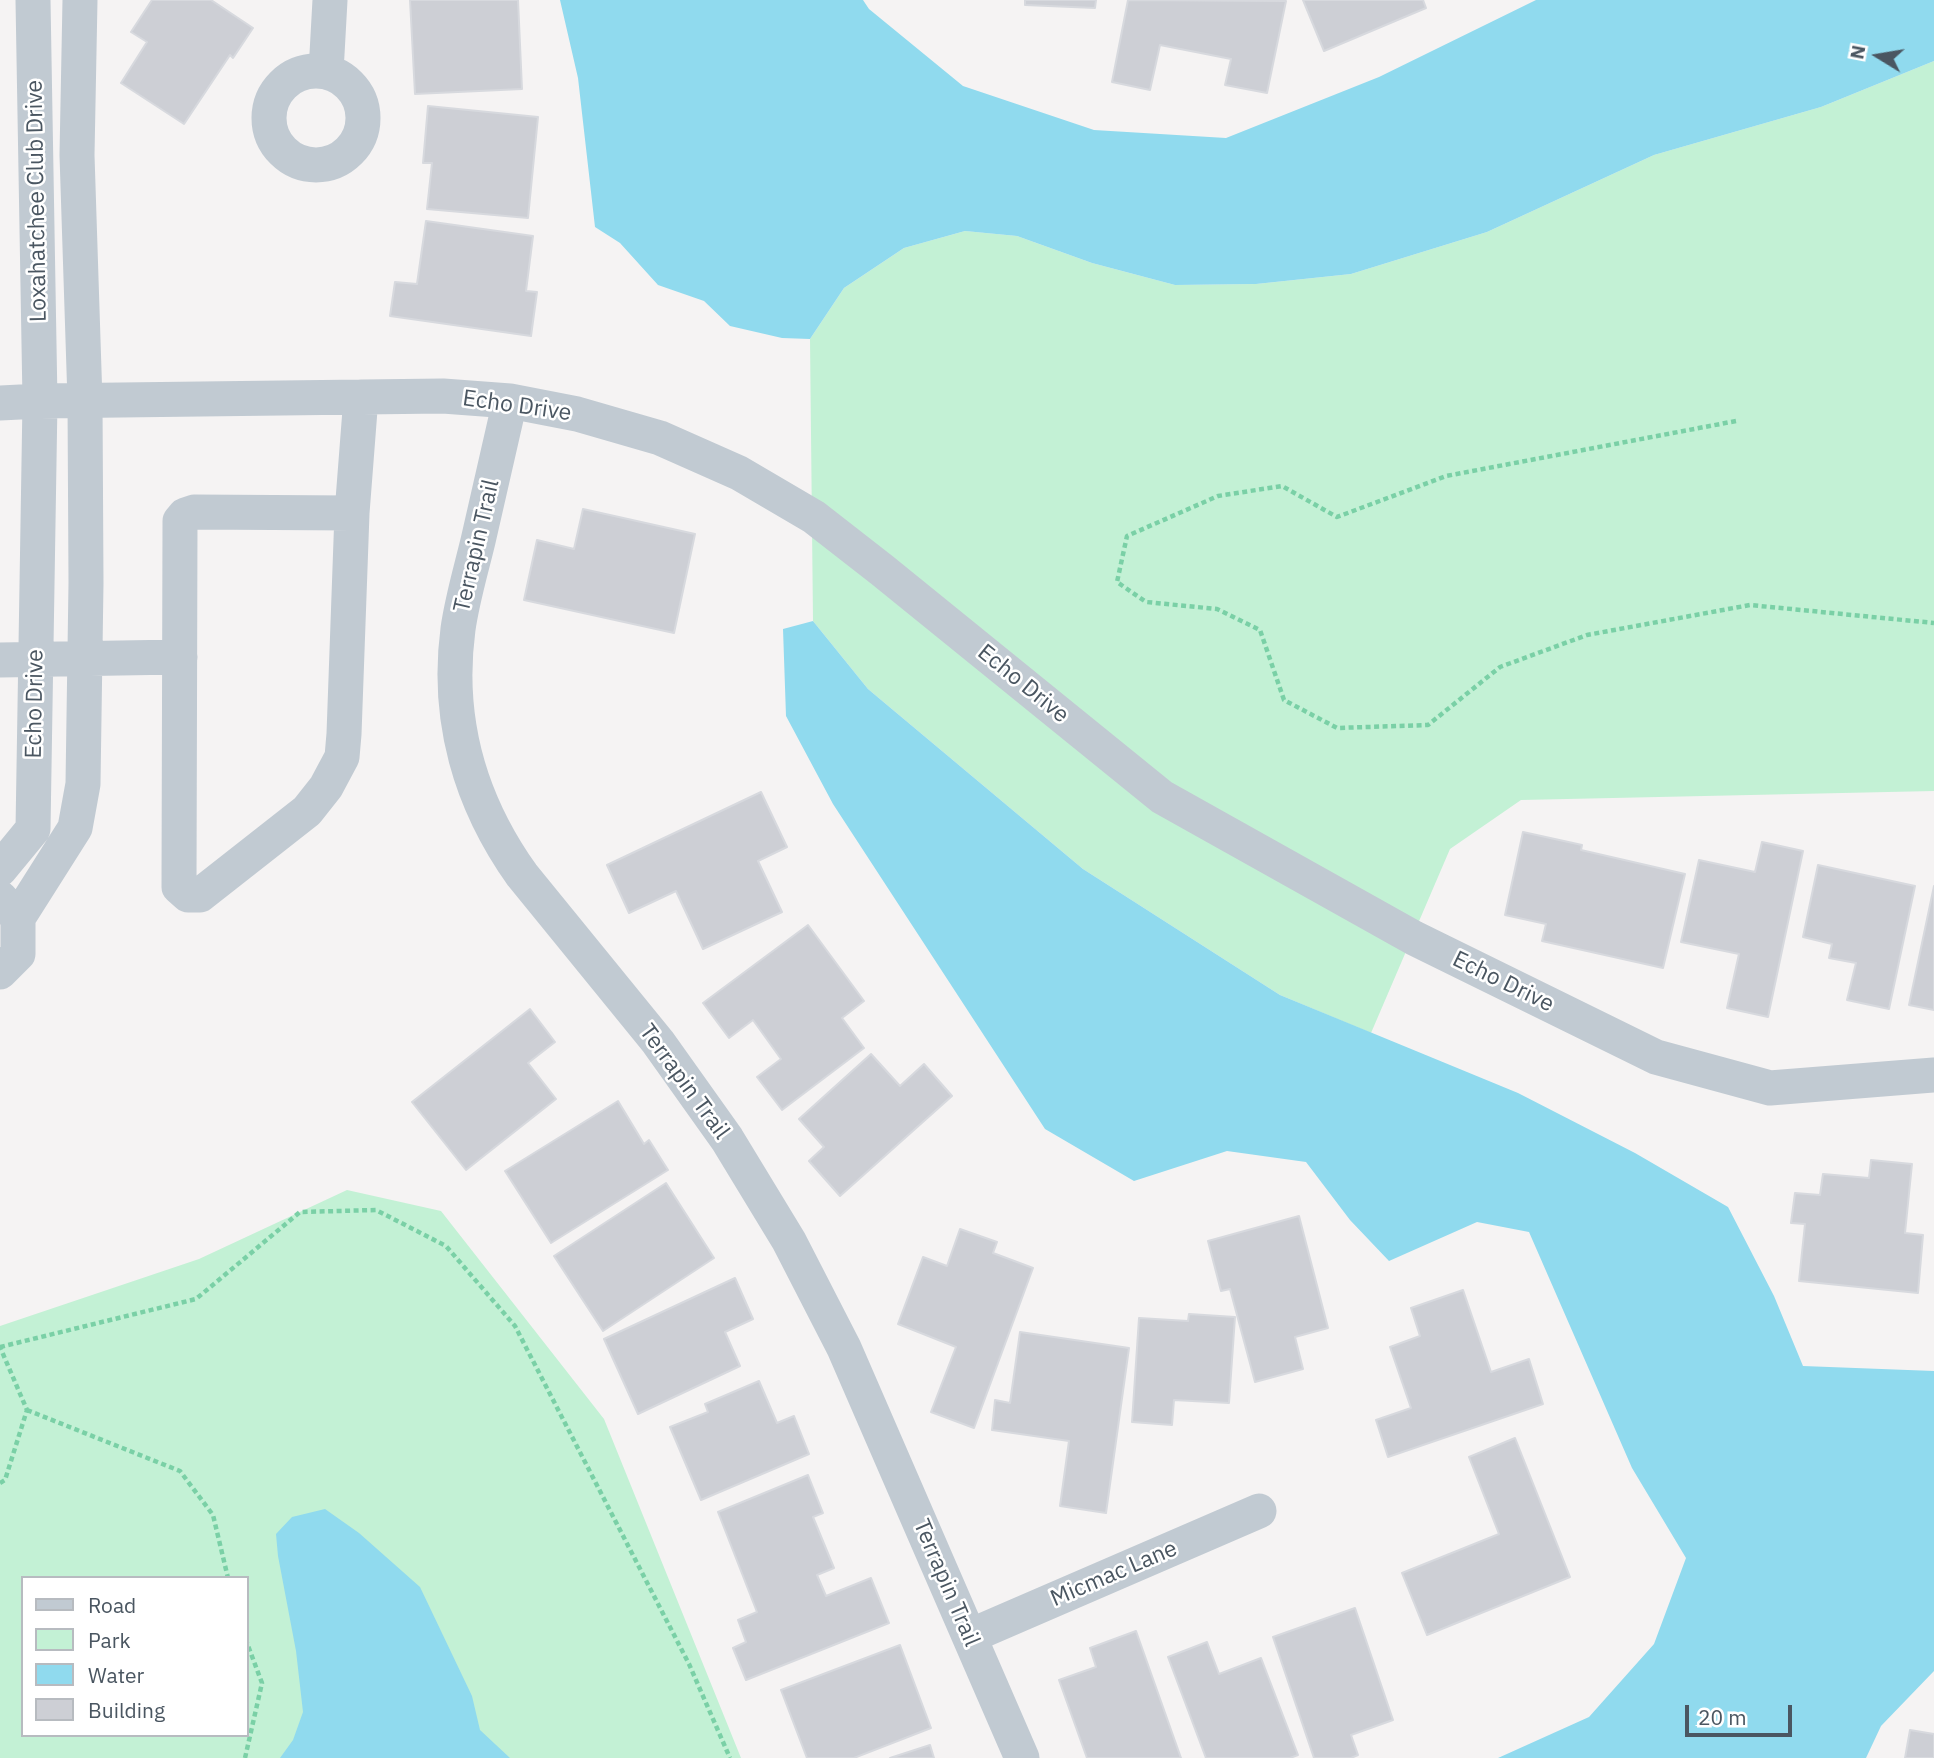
<!DOCTYPE html>
<html>
<head>
<meta charset="utf-8">
<style>
  body { margin:0 }
  #map { position:relative; width:1934px; height:1758px; overflow:hidden; background:#f5f3f3; font-family:"IBM Plex Sans",sans-serif }
  canvas { display:block }
  .legend { position:absolute; left:21px; top:1576px; width:228px; height:161px; box-sizing:border-box; background:#fff; border:2px solid #b7bbc0; margin:0; padding:9px 12px; list-style:none; font-size:21px; color:#4a5661 }
  .legend li { display:flex; align-items:center; gap:14px; height:35px }
  .legend b { width:35px; border:2px solid #b7bbc0 }
  .north { position:absolute; left:1843px; top:21px; width:70px; height:70px; -webkit-text-stroke:5px #fff; paint-order:stroke; rotate:281deg; font-size:19px; font-weight:700; line-height:28px; text-align:center; color:#4a5661 }
  .north::after { content:''; display:block; margin:auto; width:24px; height:32px; background:#4a5661; clip-path:polygon(50% 0,100% 100%,50% 72%,0 100%) }
  .scale { position:absolute; left:1685px; top:1705px; width:107px; height:32px; box-sizing:border-box; border:4px solid #4a5661; border-top:0; padding-left:9px; font-size:21px; line-height:24px; white-space:nowrap; color:#4a5661; -webkit-text-stroke:5px #fff; paint-order:stroke }
</style>
</head>
<body>
<div id="map">
<canvas width="1934" height="1758"></canvas>
<ul class="legend">
<li><b style="height:9px;background:#c1cad2"></b>Road</li>
<li><b style="height:19px;background:#c3f1d5"></b>Park</li>
<li><b style="height:19px;background:#90daee"></b>Water</li>
<li><b style="height:19px;background:#cdcfd5"></b>Building</li>
</ul>
<div class="north">N</div>
<div class="scale">20 m</div>
</div>
<script>
const context = document.querySelector('canvas').getContext('2d');
context.lineJoin = 'round';
function paint(path, color) { context.fillStyle = color; context.fill(path, 'evenodd'); }
function strokePath(path, color, width, dash) { context.strokeStyle = color; context.lineWidth = width; context.lineCap = dash ? 'butt' : 'round'; context.setLineDash(dash || []); context.stroke(path); }
function drawText(font, color, halo, rows, align = 'center') {
  context.font = font + ' "IBM Plex Sans",sans-serif'; context.lineWidth = 5; context.setLineDash([]); context.textBaseline = 'middle'; context.strokeStyle = halo; context.fillStyle = color; for (const [text, x, y, turn = 0] of rows) {
    context.save(); context.translate(x, y); context.rotate((+turn || 0) * Math.PI / 180); context.textAlign = isNaN(turn) ? turn : align; if (halo) context.strokeText(text, 0, 0); context.fillText(text, 0, 0); context.restore();
  }
}
const green = new Path2D(`
  M1934 61V791L1521 800 1450 849 1371 1033 1280 995 1083 869 868 689 813 621 810 339 844 288 904 248 965 231 1017 236 1092 263 1175 285 1256 284 1351 274 1487 232 1654 155 1821 107Z
  M347 1190 441 1211 604 1419 741 1758H0V1326L199 1259ZM23 1578H247V1735H23Z`);
const water = new Path2D(`
  M560 0H863L869 9 963 86 1094 130 1226 138 1379 77 1536 0H1934V61L1821 107 1654 155 1487 232 1351 274 1256 284 1175 285 1092 263 1017 236 965 231 904 248 844 288 810 339 782 338 730 326 704 301 658 285 620 243 595 227 578 78Z
  M813 621 868 689 1083 869 1280 995 1518 1093 1635 1153 1728 1207 1774 1296 1803 1366 1934 1371V1671L1881 1726 1866 1758H1498L1589 1717 1654 1644 1686 1558 1632 1468 1529 1232 1477 1222 1389 1261 1350 1220 1306 1162 1227 1151 1134 1181 1045 1129 833 804 786 716 783 629Z
  M325 1509 359 1533 420 1587 472 1696 480 1730 510 1758H280L293 1740 303 1712 296 1651 278 1556 276 1534 292 1517Z`);
const building = new Path2D(`
  M152 0H211L253 28 233 58 230 55 184 124 121 83 147 42 131 32Z
  M410 0H518L522 89 415 94Z
  M1025 0H1096L1095 8 1025 5Z
  M1128 0 1286 1 1267 93 1225 85 1231 59 1160 45 1150 90 1112 82Z
  M1303 0H1423L1426 8 1324 51Z
  M428 106 538 117 528 218 427 209 432 163H423Z
  M426 221 533 236 526 291 537 292 531 336 390 316 395 282 417 284Z
  M583 509 695 534 674 633 524 600 537 540 574 549Z
  M761 792 787 847 758 861 782 912 703 949 676 891 629 913 607 865Z
  M1523 832 1582 845 1581 850 1685 874 1663 968 1542 941 1546 924 1505 915Z
  M1762 842 1803 851 1768 1017 1727 1008 1739 954 1681 942 1699 860 1755 872Z
  M1818 865 1915 886 1889 1009 1847 1000 1856 963 1829 958 1832 944 1803 937Z
  M1934 886V1010L1909 1005Z
  M808 925 864 1001 842 1018 864 1048 782 1110 757 1077 781 1059 753 1020 729 1038 703 1003Z
  M530 1009 555 1042 528 1063 556 1099 466 1170 412 1102Z
  M871 1054 900 1086 924 1064 952 1096 840 1196 809 1161 824 1147 799 1119Z
  M618 1101 644 1144 649 1140 668 1170 551 1243 505 1171Z
  M1871 1160 1912 1164 1905 1233 1923 1235 1918 1293 1799 1281 1805 1224 1791 1223 1795 1193 1820 1195 1823 1174 1869 1178Z
  M666 1183 714 1258 603 1331 554 1256Z
  M1299 1216 1328 1328 1295 1337 1303 1369 1255 1382 1230 1289 1221 1291 1208 1241Z
  M960 1229 997 1242 993 1253 1033 1268 974 1428 931 1412 956 1347 898 1324 923 1257 947 1266Z
  M735 1278 753 1319 725 1332 740 1366 638 1414 604 1339Z
  M1463 1290 1491 1372 1529 1359 1543 1404 1388 1457 1376 1420 1411 1408 1390 1347 1420 1336 1411 1308Z
  M1189 1314 1235 1317 1229 1403 1174 1400 1172 1425 1132 1422 1139 1318 1188 1321Z
  M1020 1332 1129 1348 1106 1513 1060 1506 1069 1441 992 1430 995 1400 1010 1403Z
  M759 1381 777 1423 794 1416 809 1454 701 1500 670 1427 708 1412 705 1404Z
  M1515 1438 1570 1577 1427 1635 1402 1573 1499 1534 1469 1457Z
  M808 1475 823 1513 813 1517 834 1568 817 1575 826 1596 871 1578 889 1623 746 1680 733 1648 746 1642 738 1620 757 1612 718 1512Z
  M1355 1608 1393 1720 1351 1735 1358 1755 1351 1758H1314L1273 1637Z
  M1136 1631 1181 1758H1087L1059 1680 1096 1667 1090 1648Z
  M1207 1642 1219 1674 1261 1658 1298 1755 1290 1758H1206L1168 1657Z
  M900 1645 931 1728 854 1758H807L781 1690Z
  M1910 1730 1934 1734V1758H1905Z
  M930 1745 934 1758H890Z`);
const path = new Path2D(`
  M1736 421 1446 476 1337 517 1282 486 1218 496 1127 536 1117 582 1146 602 1217 609 1260 630 1284 700 1337 728 1428 725 1500 667 1587 635 1750 605 1934 623
  M0 1347 196 1299 300 1212 376 1210 446 1246 515 1326 689 1664 730 1758
  M27 1410 180 1471 213 1515 228 1578
  M0 1483 5 1480 27 1410 0 1347
  M245 1758 262 1683 247 1643`);
const minor = new Path2D(`
  M269 118a47 47 0 1 1 94 0a47 47 0 1 1-94 0Z
  M326 72 330 0
  M510 401C499 448 489 494 478 541 471 570 462 600 458 629 446 719 470 802 522 875L658 1042 727 1139 789 1241 844 1348 1022 1758
  M0 403 40 401 443 396 510 401 577 414 660 438 739 473 814 517 882 570 1162 797 1414 938 1656 1057 1770 1088 1934 1075
  M352 513 194 512 185 515 180 521 179 887 188 895H200L307 811 326 787 342 757 344 734 352 513 361 397
  M0 660 180 657
  M0 869 33 829 40 401 33 0
  M0 898 18 918V954L0 972
  M18 918 75 828 83 784 86 583 85 401 77 155 80 0
  M970 1636 1259 1511`);
const streetNames = [
  ["Loxahatchee Club Drive",37,201,-91],
  ["Echo Drive",517,406,8],
  ["Terrapin Trail",477,546,-77],
  ["Echo Drive",1023,684,39],
  ["Echo Drive",35,704,-89],
  ["Echo Drive",1503,982,26],
  ["Terrapin Trail",684,1082,54],
  ["Micmac Lane",1114,1574,-23],
  ["Terrapin Trail",946,1583,67]
];
paint(green, '#c3f1d5');
paint(water, '#90daee');
paint(building, '#cdcfd5');
strokePath(building, '#d7d9de', 2);
strokePath(path, '#7ad0a6', 4.5, [5, 3.5]);
strokePath(minor, '#c1cad2', 35);
drawText('23px', '#4a5661', '#fff', streetNames);
</script>
</body>
</html>
